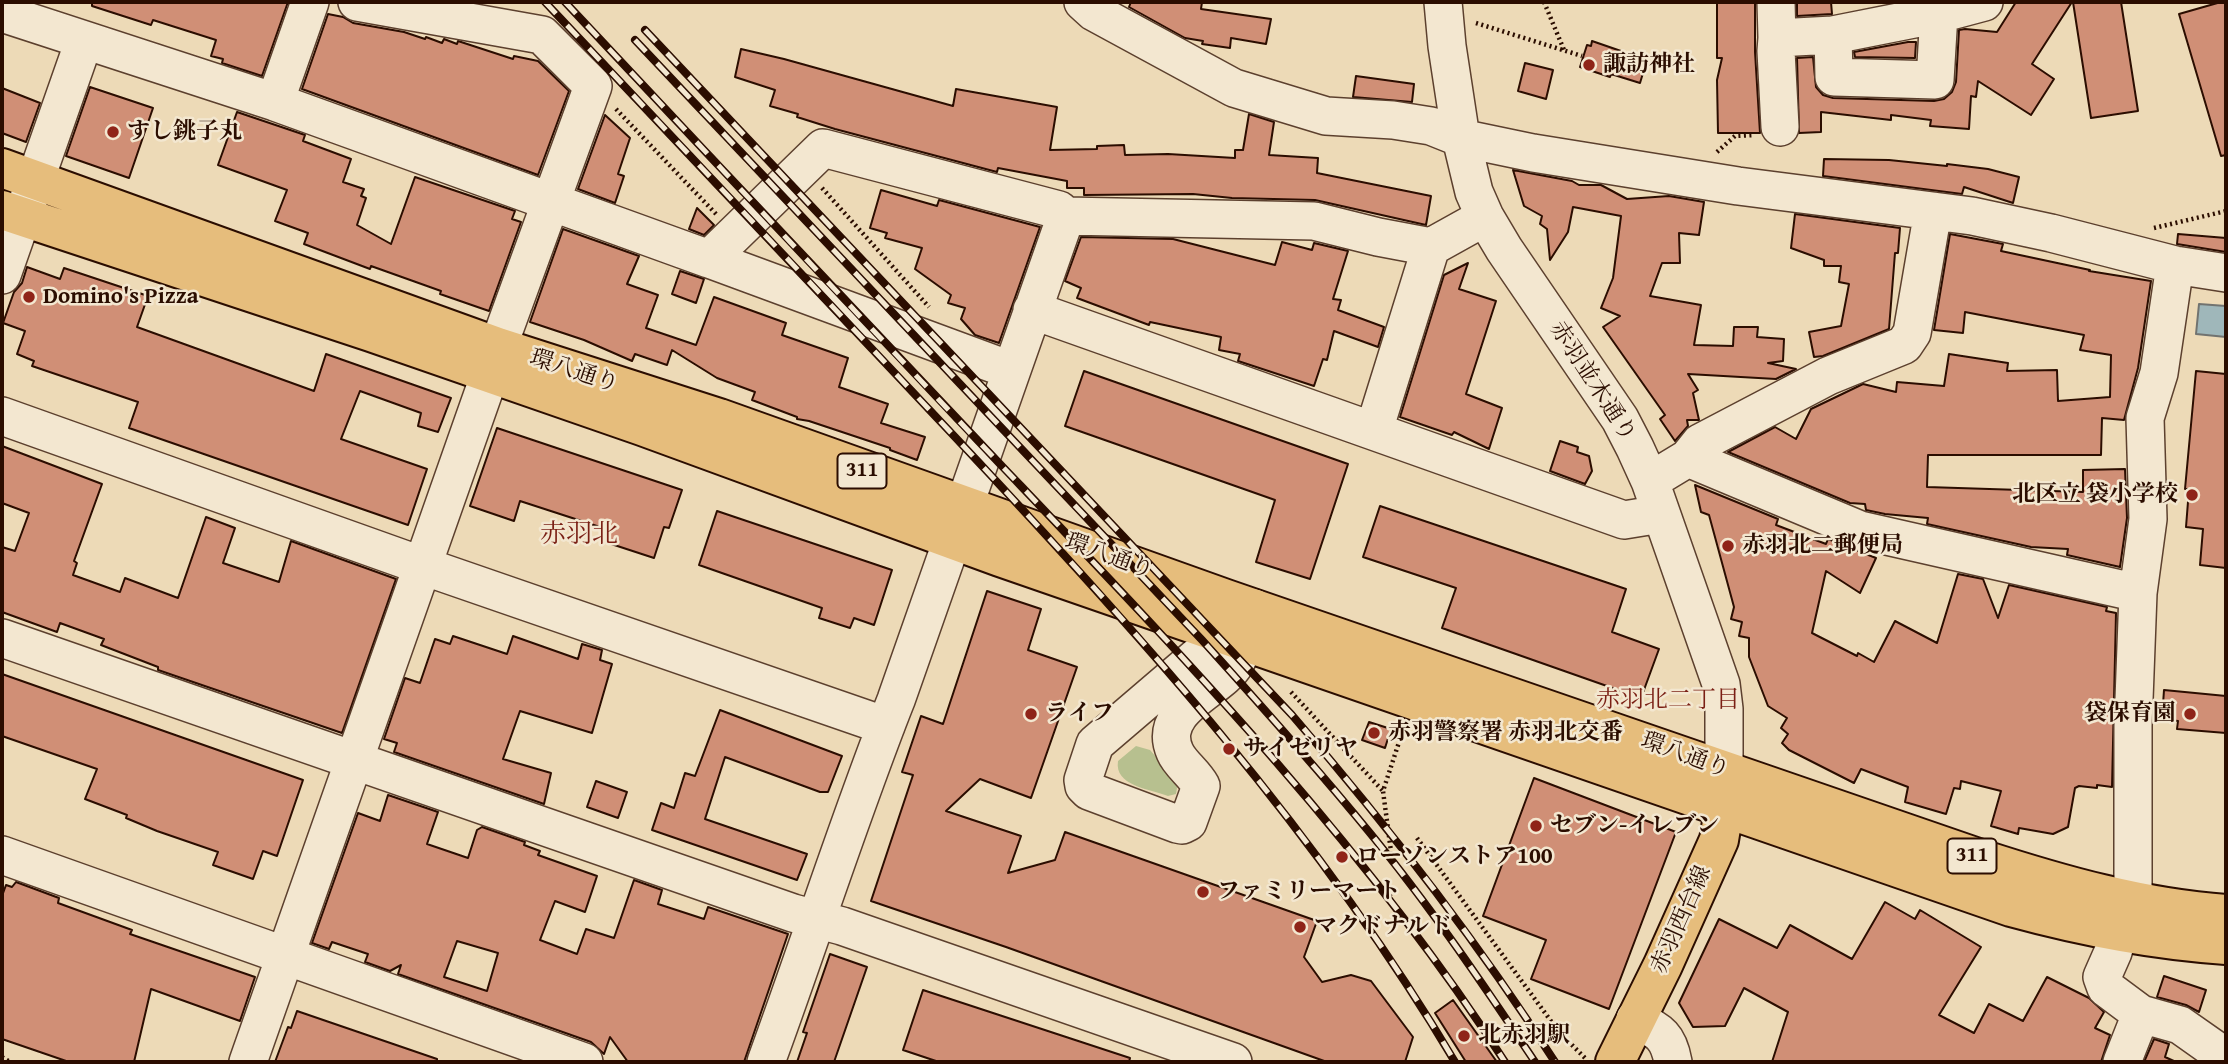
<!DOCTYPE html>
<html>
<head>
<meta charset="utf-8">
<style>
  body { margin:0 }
  #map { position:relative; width:2228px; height:1064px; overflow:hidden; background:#eddab7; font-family:"Gentium Book Plus",serif }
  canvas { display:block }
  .frame { position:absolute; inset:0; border:4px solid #2b0d00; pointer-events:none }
</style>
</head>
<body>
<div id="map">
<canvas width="2228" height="1064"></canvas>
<div class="frame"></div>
</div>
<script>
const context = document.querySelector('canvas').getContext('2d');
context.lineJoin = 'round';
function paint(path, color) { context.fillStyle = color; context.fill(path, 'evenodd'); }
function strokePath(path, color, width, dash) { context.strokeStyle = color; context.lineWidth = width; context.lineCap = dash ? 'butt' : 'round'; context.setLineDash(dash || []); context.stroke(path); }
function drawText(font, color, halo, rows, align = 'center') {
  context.font = font + ' "Gentium Book Plus","Noto Serif JP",serif'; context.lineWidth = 5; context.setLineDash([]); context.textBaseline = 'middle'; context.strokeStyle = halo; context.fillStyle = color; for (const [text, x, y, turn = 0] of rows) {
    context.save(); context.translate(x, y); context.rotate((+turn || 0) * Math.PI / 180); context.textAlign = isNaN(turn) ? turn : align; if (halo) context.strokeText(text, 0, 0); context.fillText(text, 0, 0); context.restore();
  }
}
const green = new Path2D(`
  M1136 746 1150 750 1178 782 1176 794 1168 796C1150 789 1114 786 1118 761Z`);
const water = new Path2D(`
  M2199 304 2226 306V337L2196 334Z`);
const building = new Path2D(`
  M92 2H288L262 76 222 63 223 59 211 56 216 40 153 20 151 25 92 6Z
  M1131 2H1202L1201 9 1271 19 1266 44 1231 38 1230 48 1202 44 1203 41 1185 38 1129 7Z
  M1717 2H1755V52L1760 133H1718L1717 80 1722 58H1717Z
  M1797 2H1831L1832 14 1797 16Z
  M2016 2H2072L2032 64 2054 79 2031 115 1978 81 1976 97 1971 96 1969 129 1930 126 1931 120 1891 115V120L1821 112V132L1799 133 1797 58 1813 57 1816 87 1823 95 1833 98 1934 101 1944 99 1952 92 1956 82 1959 30 1965 29 1997 32Z
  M2073 2H2121L2138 111 2091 118Z
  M2221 2H2226V155L2221 156 2179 14Z
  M328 14 343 17 353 23 404 32 425 39 426 37 442 43 444 39 457 44 458 41 513 59 514 56 538 61 569 91 538 175 302 89Z
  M1592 41 1647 60 1640 83 1611 74 1610 77 1580 67 1587 45 1591 46Z
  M1908 42H1916L1915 58 1855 57 1854 52Z
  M741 49 784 59 953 106 956 89 1057 107 1050 150 1097 149V146L1124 145 1125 155 1168 154 1235 158V150H1243L1249 114 1274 122 1269 155 1318 158 1317 173 1431 196 1426 225 1315 200 1232 198 1193 194 1084 195V188H1067V181L998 168 997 172 835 129 797 117 798 114 770 106 775 90 735 77Z
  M1525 63 1553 70 1546 99 1518 91Z
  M1356 76 1414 84 1412 102 1353 97Z
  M90 87 153 108 129 178 66 156Z
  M2 88 40 103 26 142 2 133Z
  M237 112 305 135 303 141 351 159 343 182 364 189 361 196 366 198 357 225 391 244 415 177 515 211 512 219 521 222 489 311 440 294 441 291 371 266 370 269 304 244 308 233 275 221 287 190 218 165Z
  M605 115 630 138 618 174 624 176 615 203 578 189Z
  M1824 159 1889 160 1947 166V164L1988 169 2019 177 2013 203 1964 187 1962 194 1823 176Z
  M1513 170 1572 181 1579 185H1601L1627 199 1669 196 1704 202 1699 235 1679 233 1680 263H1662L1650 296 1701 305 1694 345 1733 346 1734 327H1758L1757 337 1784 339 1783 361 1768 363 1796 369 1776 379 1688 374 1698 390 1693 393 1699 420H1687L1688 426 1675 441 1660 419 1665 415 1603 327 1620 316 1601 308 1613 278 1621 216 1573 207 1568 232 1550 260 1547 229 1540 224 1542 216 1524 206Z
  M881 190 937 206 939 200 1040 227 999 343 975 335 961 319 965 308 948 303 951 295 915 269 922 248 885 238 887 233 870 228Z
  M697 208 714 225 704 235 689 229Z
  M1795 214 1900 228 1898 253H1895L1889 329 1823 356 1814 357 1809 332 1841 326 1849 284 1839 282 1841 266H1824V260L1791 248Z
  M563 229 639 256 627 284 658 295 646 328 696 345 714 297 786 323 782 335 848 358 839 387 888 404 881 423 925 437 917 460 890 450V448L809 421 797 419V417L752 400 755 392 717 378 672 350 667 365 635 354 632 361 584 340 530 322Z
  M1950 234 2003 244 2001 251 2090 270 2089 271 2151 281 2138 368 2124 420 2102 418 2101 455H1928L1927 487 2083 492V470L2125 469 2127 518 2120 567 2067 555 2068 549 2031 547 1927 524 1928 518 1885 514 1866 510 1865 504 1850 503 1728 452 1775 427 1796 439 1811 409 1863 384 1896 392 1897 382 1944 386 1949 354 2008 363 2007 371 2057 370 2058 401 2110 397 2111 355 2080 350 2084 335 1965 312 1963 333 1934 330Z
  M2178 234 2226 238V252L2177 244Z
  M1081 237 1173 239 1275 265 1282 242 1312 250 1314 243 1348 251 1333 299 1341 300 1338 310 1384 327 1378 347 1334 331 1327 360 1323 359 1314 386 1238 361 1240 354 1219 350 1221 337 1150 322 1149 325 1077 298 1081 288 1065 281Z
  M1468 263 1459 289 1496 301 1466 394 1502 408 1489 449 1454 432 1452 435 1400 417 1444 275Z
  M27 267 60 279 64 268 148 296 137 327 314 391 326 354 451 398 438 432 418 426 421 413 360 391 341 439 427 469 408 525 129 428 138 402 32 366 34 361 17 354 25 331 3 323 14 292 22 283Z
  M680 271 704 279 696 303 672 294Z
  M1084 371 1348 464 1310 579 1256 562 1275 500 1065 426Z
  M2196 371 2226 374V568L2200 565 2203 529 2186 527 2189 489H2185Z
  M497 428 682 490 669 528 664 527 654 558 599 540 603 528 520 501 514 521 470 506Z
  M1560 441 1578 447 1577 452 1589 456 1592 471 1585 484 1550 471Z
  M2 446 102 484 74 561 77 563 73 575 120 592 125 578 178 598 206 517 235 528 223 563 279 582 291 541 396 579 342 733 158 670V667L101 645 104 639 60 623 57 632 2 612V547L15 551 29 513 2 503Z
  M1695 485 1778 519 1776 525 1826 544 1828 539 1876 558 1860 593 1826 571 1812 633 1857 656 1858 653 1874 662 1895 621 1937 643 1958 574 1983 579 1998 618 2009 585 2107 607 2106 611 2116 613 2112 787 2097 785V788L2079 786 2075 788 2068 827 2053 834 2019 828 2018 834 1991 826 2001 791 1961 781 1960 789 1954 788 1946 814 1905 802 1908 787 1861 769 1854 783 1789 750 1782 743 1788 734 1781 728 1787 718 1768 706 1749 657V638L1739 636 1742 622 1731 619 1734 607 1709 515 1701 512Z
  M1380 506 1626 589 1612 632 1659 649 1641 698 1442 628 1456 588 1363 557Z
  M717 511 892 570 874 625 854 618 850 628 819 618 822 608 699 565Z
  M987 591 1041 609 1028 650 1077 667 1031 798 980 779 946 811 1021 836 1008 873 1055 860 1065 832 1317 921 1304 957 1322 982 1351 975 1371 981 1413 1037 1405 1062H1327L1006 947 871 901 913 775 902 772 921 716 943 724Z
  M453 636 507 654 513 636 578 659 582 644 602 650 600 660 612 664 592 733 520 711 503 759 551 773 544 804 394 752 397 743 384 739 405 678 420 683 435 639 450 644Z
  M2 674 303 780 277 856 263 851 253 879 213 865 218 852 157 831 126 818 127 815 85 799 97 769 2 736Z
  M2164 690 2226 696V733L2177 729 2178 721 2162 719Z
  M720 710 842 756 828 792H820L725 757 705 819 807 854 797 880 652 830 661 803 674 808 685 773 695 776Z
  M1369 722 1391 729 1385 748 1362 740Z
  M1534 778 1676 832 1609 1009 1531 979 1546 940 1483 916Z
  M596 781 627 792 618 818 587 807Z
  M388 795 438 812 427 844 468 858 477 830 482 827 525 842 524 845 540 851 538 855 597 876 585 912 555 901 540 940 577 954 586 929 614 938 634 880 662 890 658 904 704 919 708 907 788 934 744 1062H628L610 1037 604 1054 591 1042 398 974 401 965 390 971 365 962 368 954 332 942 329 949 312 943 358 813 380 821ZM457 941 498 953 487 991 444 977Z
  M16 882 59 898 58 903 132 930 130 934 255 977 240 1021 151 989 134 1062H69L2 1039V896L6 885 12 887Z
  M1885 902 1915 919 1920 910 1981 947 1939 1015 1974 1033 1989 1004 2023 1021 2047 977 2089 998 2104 1012 2095 1028 2110 1035 2101 1062H1772L1788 1012 1744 988 1725 1026 1693 1027 1679 1003 1719 919 1777 948 1790 925 1852 959Z
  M830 954 867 967 834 1062H797L807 1033 803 1032Z
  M2164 976 2206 990 2199 1012 2186 1005 2157 997Z
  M923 990 1130 1058 1129 1062H939L903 1050Z
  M1453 1000 1497 1062H1466L1435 1013Z
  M297 1011 437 1059V1062H275L288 1027 291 1028Z
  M2154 1039 2169 1044 2165 1057 2176 1062H2144Z`);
const path = new Path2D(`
  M1544 2 1564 50
  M1476 23 1582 56
  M616 109 716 214
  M1717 152 1735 136 1754 135
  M822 188 929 307
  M2154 228 2226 211
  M1291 692 1383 791
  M1417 838 1559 1032 1586 1059
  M1392 859 1383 791 1404 727
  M1371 875 1392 898
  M2 1057 10 1062`);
const minor = new Path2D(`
  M357 2 542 35 593 86 498 347
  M1083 2 1094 12 1234 88 1326 116 1393 120 1431 126 1461 138 1533 153 1738 186 1972 216 2051 233 2175 265 2226 273
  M1443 2 1447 46 1461 138 1474 192 1485 217 1504 249 1620 419 1635 448 1650 481 1721 684 1724 709V771
  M1776 2 1777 38 1833 35 1939 14 1984 2
  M2 13 275 102 709 259
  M1833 35 1834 77 1935 80 1939 14
  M1777 38 1776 51 1780 127
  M275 102 310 2
  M2175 265 2159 373 2145 418 2148 519 2138 593 2133 726V886L2113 952 2102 977 2106 988 2141 1014 2180 1025 2224 1056 2222 1062
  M2 275 84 41
  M1032 310 1624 520 1661 514
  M1010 370 709 259 823 148 1059 210 1066 216 1314 221 1378 237 1431 247 1485 217
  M2 416 423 566 886 726
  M1374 430 1431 247
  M1688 458 1700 443 1828 376 1904 345 1912 333 1933 211
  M1650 481 1688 458 1860 530 2138 593
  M1254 608C1248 626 1244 648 1235 664 1220 690 1156 709 1175 752 1180 764 1194 773 1201 786L1188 822 1182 825 1177 824 1089 791 1084 786 1083 780 1095 744Z
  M2 638 793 913 842 926 1233 1062
  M2 855 584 1062
  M1635 1019C1658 1031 1668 1034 1673 1062
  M248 1062 490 374
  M766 1062C810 942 849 819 896 700L1066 216
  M2122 1062 2141 1014`);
const major = new Path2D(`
  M2 168 498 347 719 418 1226 599 1981 859C2061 885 2142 908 2226 914
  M2 210 371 332 642 426 1000 557 2011 907C2084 927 2151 940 2226 945
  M1615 1062 1663 965 1719 840 1724 810V784`);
const rail = new Path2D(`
  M545 2C682 147 819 292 955 437 1138 632 1318 831 1455 1062
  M565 2C710 156 854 311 1000 464 1180 653 1363 842 1505 1062
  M645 30 1292 715C1387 825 1476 939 1555 1062
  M635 40 1202 640C1259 703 1316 767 1370 833 1430 906 1483 984 1535 1062`);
const markers = [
  [1589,65,7,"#8f2418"],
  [113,132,7,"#8f2418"],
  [29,297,7,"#8f2418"],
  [2192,495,7,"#8f2418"],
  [1728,546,7,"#8f2418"],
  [1031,714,7,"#8f2418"],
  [2190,714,7,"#8f2418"],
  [1374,733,7,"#8f2418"],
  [1229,749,7,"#8f2418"],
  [1536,826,7,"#8f2418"],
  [1342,857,7,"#8f2418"],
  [1203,892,7,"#8f2418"],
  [1300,927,7,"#8f2418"],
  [1464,1036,7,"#8f2418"]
];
const shields = [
  [862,471,49],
  [1972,856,49]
];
const shieldNames = [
  ["311",862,471],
  ["311",1972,856]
];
const poiNames = [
  ["諏訪神社",1603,65],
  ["すし銚子丸",127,132],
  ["Domino's Pizza",43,297],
  ["北区立 袋小学校",2178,495,"right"],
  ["赤羽北二郵便局",1742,546],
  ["ライフ",1045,714],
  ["袋保育園",2176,714,"right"],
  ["赤羽警察署 赤羽北交番",1388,733],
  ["サイゼリヤ",1243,749],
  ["セブン-イレブン",1550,826],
  ["ローソンストア100",1356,857],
  ["ファミリーマート",1217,892],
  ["マクドナルド",1314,927],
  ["北赤羽駅",1478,1036]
];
const streetNames = [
  ["環八通り",574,372,18],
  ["赤羽並木通り",1592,382,57],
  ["環八通り",1109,557,20],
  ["環八通り",1685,756,20],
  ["赤羽西台線",1682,920,-66]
];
const neighbourhoodNames = [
  ["赤羽北二丁目",1668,701]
];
const quarterNames = [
  ["赤羽北",579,535]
];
paint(green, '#b7c08f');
paint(water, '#9fb7ba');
strokePath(water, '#717370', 2);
paint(building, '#d08f76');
strokePath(building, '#2b0d00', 2);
strokePath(minor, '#5c402e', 40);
strokePath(major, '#2b0d00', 42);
strokePath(path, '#2b0d00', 4.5, [2, 3.5]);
strokePath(minor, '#f3e7d0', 37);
strokePath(major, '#e6bd7c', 38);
strokePath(rail, '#2b0d00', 8);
strokePath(rail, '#f3e7d0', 5, [16]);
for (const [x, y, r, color] of markers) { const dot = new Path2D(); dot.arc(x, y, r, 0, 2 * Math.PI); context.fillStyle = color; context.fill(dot); strokePath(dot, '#f3e7d0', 2.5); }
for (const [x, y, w] of shields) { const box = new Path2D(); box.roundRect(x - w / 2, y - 17.5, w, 35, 5); context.fillStyle = '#f3e7d0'; context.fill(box); strokePath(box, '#2b0d00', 2); }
drawText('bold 21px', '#2b0d00', null, shieldNames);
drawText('bold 23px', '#2b0d00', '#f3e7d0', poiNames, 'left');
drawText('23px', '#2b0d00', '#f3e7d0', streetNames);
drawText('24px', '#7a1f14', '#f3e7d0', neighbourhoodNames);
drawText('26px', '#7a1f14', '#f3e7d0', quarterNames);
</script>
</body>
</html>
